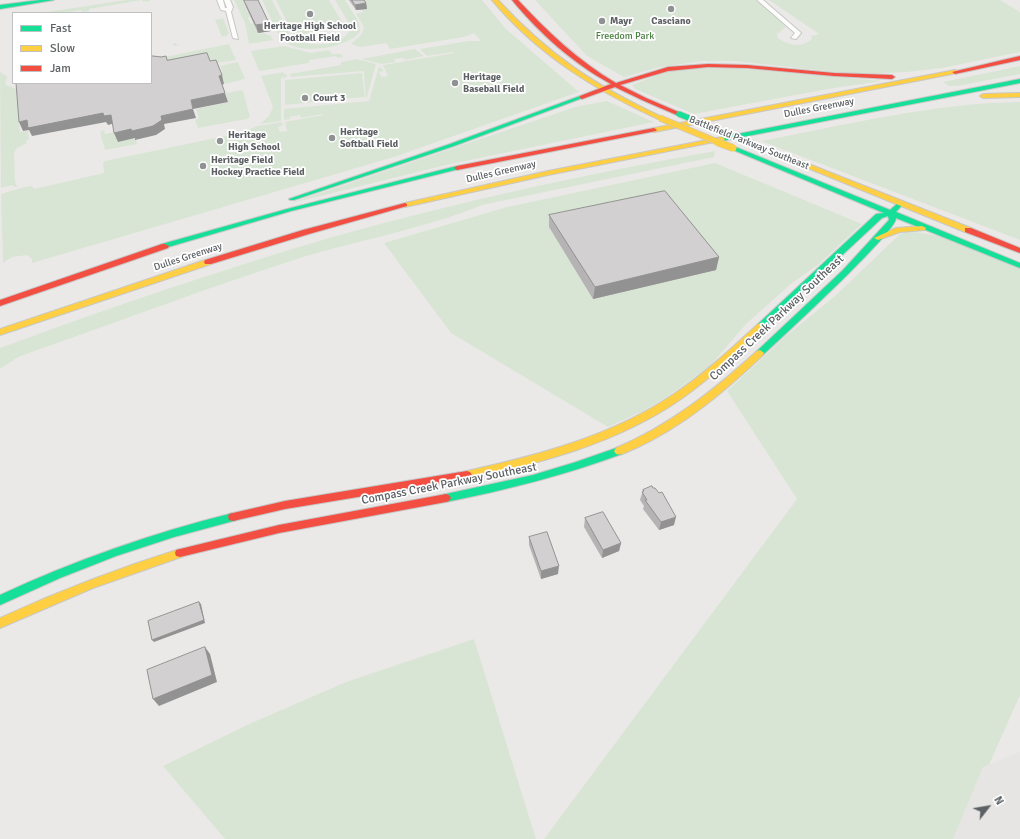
<!DOCTYPE html>
<html>
<head>
<meta charset="utf-8">
<style>
  body { margin:0 }
  #map { position:relative; width:1020px; height:839px; overflow:hidden; background:#ebe9e7; font-family:Signika,sans-serif }
  canvas { display:block }
  .legend { position:absolute; left:12px; top:12px; width:140px; height:72px; box-sizing:border-box; background:#fff; border:1px solid #bec0c1; margin:0; padding:5px 7px; list-style:none; font-size:12px; color:#5d6164 }
  .legend li { display:flex; align-items:center; gap:8px; height:20px }
  .legend b { width:20px; border:1px solid #bec0c1 }
  .north { position:absolute; left:968px; top:787px; width:40px; height:40px; -webkit-text-stroke:3px #fff; paint-order:stroke; rotate:59deg; font-size:11px; font-weight:700; line-height:16px; text-align:center; color:#5d6164 }
  .north::after { content:''; display:block; margin:auto; width:14px; height:18px; background:#5d6164; clip-path:polygon(50% 0,100% 100%,50% 72%,0 100%) }
</style>
</head>
<body>
<div id="map">
<canvas width="1020" height="839"></canvas>
<ul class="legend">
<li><b style="height:5px;background:#16e098"></b>Fast</li>
<li><b style="height:5px;background:#ffcf43"></b>Slow</li>
<li><b style="height:5px;background:#f24e42"></b>Jam</li>
</ul>
<div class="north">N</div>
</div>
<script>
const context = document.querySelector('canvas').getContext('2d');
context.lineJoin = 'round';
function paint(path, color) { context.fillStyle = color; context.fill(path, 'evenodd'); }
function strokePath(path, color, width, dash) { context.strokeStyle = color; context.lineWidth = width; context.lineCap = dash ? 'butt' : 'round'; context.setLineDash(dash || []); context.stroke(path); }
function drawText(font, color, halo, rows, align = 'center') {
  context.font = font + ' Signika,sans-serif'; context.lineWidth = 3.5; context.setLineDash([]); context.textBaseline = 'middle'; context.strokeStyle = halo; context.fillStyle = color; for (const [text, x, y, turn = 0] of rows) {
    context.save(); context.translate(x, y); context.rotate((+turn || 0) * Math.PI / 180); context.textAlign = isNaN(turn) ? turn : align; if (halo) context.strokeText(text, 0, 0); context.fillText(text, 0, 0); context.restore();
  }
}
const green = new Path2D(`
  M126 0H150V1L143 2 142 0 89 9V11L82 12 81 10 65 13H40Z
  M234 0H256L252 5 245 6 250 17 248 18 251 24 253 23 258 34 265 33 266 35H270L273 40 249 44 245 23Z
  M262 0H272L290 35C304 49 345 48 351 27L335 0H345L359 22 360 32C347 48 297 57 282 39 274 29 268 11 262 0Z
  M276 0H329L345 27 294 36Z
  M361 0H482L506 29 579 92 394 157 32 263V259L27 255 12 257 3 263 1 194 24 187 32 186 34 189 104 173 103 163 105 161 235 134 258 126 282 122 283 125 278 127 280 132 287 131 285 122 323 115 322 114 301 118 300 115 290 117V119L284 120V109L369 101 379 66 384 71 379 72 382 77 388 76 383 65 454 53 452 52 427 56 420 49 468 41H481L474 33 464 37 390 49 386 43 361 47 351 44 361 35 364 29 362 23 356 14 363 12 362 10 368 9Z
  M535 0H760L785 20 781 22 786 27 777 34 778 38C787 45 804 49 812 38L811 36 819 34 769 0H1000L1020 12V52L942 68 907 72 854 74 734 61H703L660 67 624 77 587 56Z
  M223 18 229 33 226 36 174 46 173 43H175L178 45 222 37 215 20Z
  M229 44 236 60 217 63 215 60 197 63 167 64 164 57Z
  M284 46 311 53 329 50 332 54H341L343 57 338 58 336 56 309 60V63L259 71 251 51Z
  M415 49 424 56 405 60 404 58 394 59 395 62 382 64 361 59Z
  M357 59 376 64 366 100 364 73 363 71 291 77 290 74 341 65V62Z
  M238 62 245 79 225 84 220 73 222 72 220 66Z
  M1020 66V74L957 86H949L943 82Z
  M732 68 882 81 828 89 694 114 635 89 632 85 666 72 687 69Z
  M0 72 8 77 5 82 6 85 17 89 20 132 28 131 29 139 26 141 27 143 17 148 14 153 15 181 16 185 19 186 13 187V185L1 188Z
  M284 72V74H287V77L281 78V121L260 124 269 116 273 107 261 76Z
  M362 73 365 97 285 105V80Z
  M243 90 250 117 247 119 198 128 195 120 199 118 196 109 228 102 226 93Z
  M607 101 654 122 446 165 288 204 575 107Z
  M1020 102V240L761 141C846 125 933 103 1020 102Z
  M104 130 105 134 116 132 133 139 136 140 137 144 105 150 100 132Z
  M715 151 714 157 482 205C422 230 356 240 294 260 213 286 134 316 54 344L18 357 0 369V348C111 307 223 269 336 236 461 201 587 174 715 151Z
  M715 163 862 224 818 265 792 283 746 324 710 366 667 397 641 412 608 427 451 333 384 243 507 207Z
  M906 232C943 231 986 255 1020 269V695L956 839H544L797 499 727 391 787 335 835 296 900 234Z
  M474 639 536 839H225L163 766 247 725 346 682Z`);
const runway = new Path2D(`
  M1020 752V839H953L983 767Z`);
const street = new Path2D(`
  M217 0H223L225 8H227L224 0H230L233 7 231 12 238 39 233 38 226 11 221 10Z
  M757 0H763L800 32 801 33 796 39 791 38 795 33Z`);
const fast = new Path2D(`
  M40 0H54L0 9V5Z
  M1020 79V83L722 141 719 139 722 137Z
  M580 96 585 97 454 146 294 200H290L289 199 450 144Z
  M733 146 890 210 899 202H903V204L896 212 1020 263V268L896 218C898 231 780 339 763 355H757L756 353 757 351 843 270 889 220 888 216 882 218 764 328H758L757 326 758 324 876 214 884 213 731 149 730 148Z
  M457 166 460 168 459 169 291 211 165 248 161 246 162 244 287 209Z
  M619 447 622 448 624 451 622 454C565 475 506 490 446 502L443 501 441 498 443 495 446 494 533 475 576 462Z
  M233 513 237 514 238 517 237 520 174 537 116 556 60 578 0 605V595C75 560 153 533 233 513Z`);
const slow = new Path2D(`
  M492 0H498C549 55 594 85 662 117V119H658C595 90 537 54 492 0Z
  M955 70 957 71V73L654 132 651 130 654 128Z
  M1020 93V97L983 98 980 96 983 94Z
  M722 137 725 139 724 140 548 175 405 207 402 205 405 203 548 171Z
  M753 142 971 228 972 230 968 232H965L751 145 750 144Z
  M922 226 926 228 925 230 900 232 878 240 874 238 896 228Z
  M205 260H211L212 262 211 264 0 335V329Z
  M761 323 764 324 765 326 764 328C737 353 711 378 681 399 618 443 541 463 467 479L464 478 462 475 464 472 467 471C539 455 612 436 674 394 704 374 731 349 758 324Z
  M760 350 764 353 763 355C725 391 684 426 636 448 630 450 622 456 616 454L614 451 616 448C670 425 714 390 757 351Z
  M180 549 184 550 185 553 184 556 93 588 0 628V618C59 591 119 568 180 549Z`);
const jam = new Path2D(`
  M512 0H518C547 31 578 61 616 83L668 67 708 64 747 65 834 73 892 75 895 77 892 79 834 76 747 68 708 67 668 71 620 85 646 98 681 113V115L679 116 642 100 615 87 582 99 580 98V96L611 84C574 64 539 33 512 0Z
  M1020 56V60L955 74 952 72Z
  M654 128 657 130 656 131 457 170 454 168 457 166Z
  M405 203 407 204V206L309 234 211 264H205L204 262 205 260 303 230Z
  M965 228H971L1020 248V253L965 232Z
  M162 244H165L169 246 168 248 0 306V300Z
  M467 471 470 472 472 475 470 478 467 479 285 509 233 521 229 520 228 517 229 514 233 513 285 501Z
  M446 494 449 495 451 498 449 501 446 502 279 533 180 557 176 556 175 553 176 550 180 549 279 525Z`);
const fastBridgeFar1 = new Path2D(`
  M679 114 750 143`);
const fastBridge = new Path2D(`
  M747 142 753 144`);
const slowBridgeFar1 = new Path2D(`
  M660 118 720 143`);
const slowBridge = new Path2D(`
  M717 142 733 148`);
const wall = new Path2D(`
  M244 0 271 31 258 33 246 7Z
  M349 0H364L366 3 367 9 356 10Z
  M549 215 719 257 716 270 593 299 549 227Z
  M643 490 674 525 659 530 643 509 644 506 640 500Z
  M585 518 621 543 619 551 602 558 584 527Z
  M529 537 558 574 541 579 529 545Z`);
const shadedWall = new Path2D(`
  M366 3 367 9 356 10 355 5Z
  M269 23 271 31 258 33 256 25Z
  M222 75 224 84 221 85 219 76Z
  M225 93 228 102 193 109 191 100Z
  M193 109 196 118 164 124 165 129 156 135 135 140V138L118 142 114 133 161 116Z
  M103 113 111 115 115 123 108 125 106 122 32 136 29 130 23 131 19 122 27 120Z
  M719 257 716 270 593 299 595 287Z
  M676 517 674 525 659 530 661 522Z
  M621 543 619 551 602 558 603 550Z
  M559 566 558 574 541 579V571Z
  M199 602 201 604 205 623 154 642 152 640Z
  M205 647 210 654 217 682 159 706 153 699Z`);
const building = new Path2D(`
  M244 0H258L269 23 256 25Z
  M352 0H364L366 3 355 5Z
  M207 53 210 61 216 60 222 75 219 76 225 93 191 100 193 109 161 116 162 120 153 126 132 131 131 129 114 133 111 115 104 116 103 113 28 128 27 120 19 122 16 83H151V56H153L161 57 166 56 167 60Z
  M665 191 719 257 595 287 549 215Z
  M652 486 653 488H655L659 493 662 492 676 517 661 522 645 500H647L642 492 644 491 643 490Z
  M603 512 621 543 603 550 585 518Z
  M547 532 559 566 541 571 529 537Z
  M199 602 204 620 152 640 148 621Z
  M205 647 212 675 153 699 147 670Z`);
const markers = [
  [671,9,4,"#8f9192"],
  [310,14,4,"#8f9192"],
  [602,21,4,"#8f9192"],
  [455,83,4,"#8f9192"],
  [305,98,4,"#8f9192"],
  [332,138,4,"#8f9192"],
  [220,141,4,"#8f9192"],
  [203,166,4,"#8f9192"]
];
const farPoinames = [
  ["Mayr",610,21],
  ["Casciano",671,21,"center"],
  ["Heritage High School",310,26,"center"],
  ["Football Field",310,38,"center"],
  ["Heritage",463,77],
  ["Baseball Field",463,89],
  ["Court 3",313,98],
  ["Heritage",340,132],
  ["Softball Field",340,144],
  ["Heritage",228,135],
  ["High School",228,147],
  ["Heritage Field",211,160],
  ["Hockey Practice Field",211,172]
];
const farParknames = [
  ["Freedom Park",625,36]
];
const farStreetnames = [
  ["Dulles Greenway",819,108,-11],
  ["Battlefield Parkway Southeast",749,143,22],
  ["Dulles Greenway",501,172,-13],
  ["Dulles Greenway",188,257,-18]
];
const streetNames = [
  ["Compass Creek Parkway Southeast",777,318,-43],
  ["Compass Creek Parkway Southeast",449,484,-11]
];
paint(green, '#d9e5d4');
paint(runway, '#e6e5e4');
strokePath(street, '#c8c7c7', 2);
strokePath(fast, '#c7c7c7', 2);
strokePath(slow, '#c7c7c7', 2);
strokePath(jam, '#c7c7c7', 2);
paint(street, '#fcfcfb');
paint(fast, '#16e098');
paint(slow, '#ffcf43');
paint(jam, '#f24e42');
strokePath(fastBridgeFar1, '#d0c5b8', 7, []);
strokePath(fastBridge, '#d0c5b8', 8, []);
strokePath(slowBridgeFar1, '#d0c5b8', 7, []);
strokePath(slowBridge, '#d0c5b8', 8, []);
strokePath(fastBridgeFar1, '#16e098', 5.5);
strokePath(fastBridge, '#16e098', 7);
strokePath(slowBridgeFar1, '#ffcf43', 5.5);
strokePath(slowBridge, '#ffcf43', 7);
paint(wall, '#b5b3b3');
paint(shadedWall, '#939292');
paint(building, '#d2d0d0');
strokePath(building, '#939292', 1);
for (const [x, y, r, color] of markers) { const dot = new Path2D(); dot.arc(x, y, r, 0, 2 * Math.PI); context.fillStyle = color; context.fill(dot); strokePath(dot, '#fff', 1.5); }
drawText('bold 10px', '#5d6164', '#fff', farPoinames, 'left');
drawText('10px', '#498040', '#fff', farParknames);
drawText('10px', '#5d6164', '#fff', farStreetnames);
drawText('12px', '#5d6164', '#fff', streetNames);
</script>
</body>
</html>
